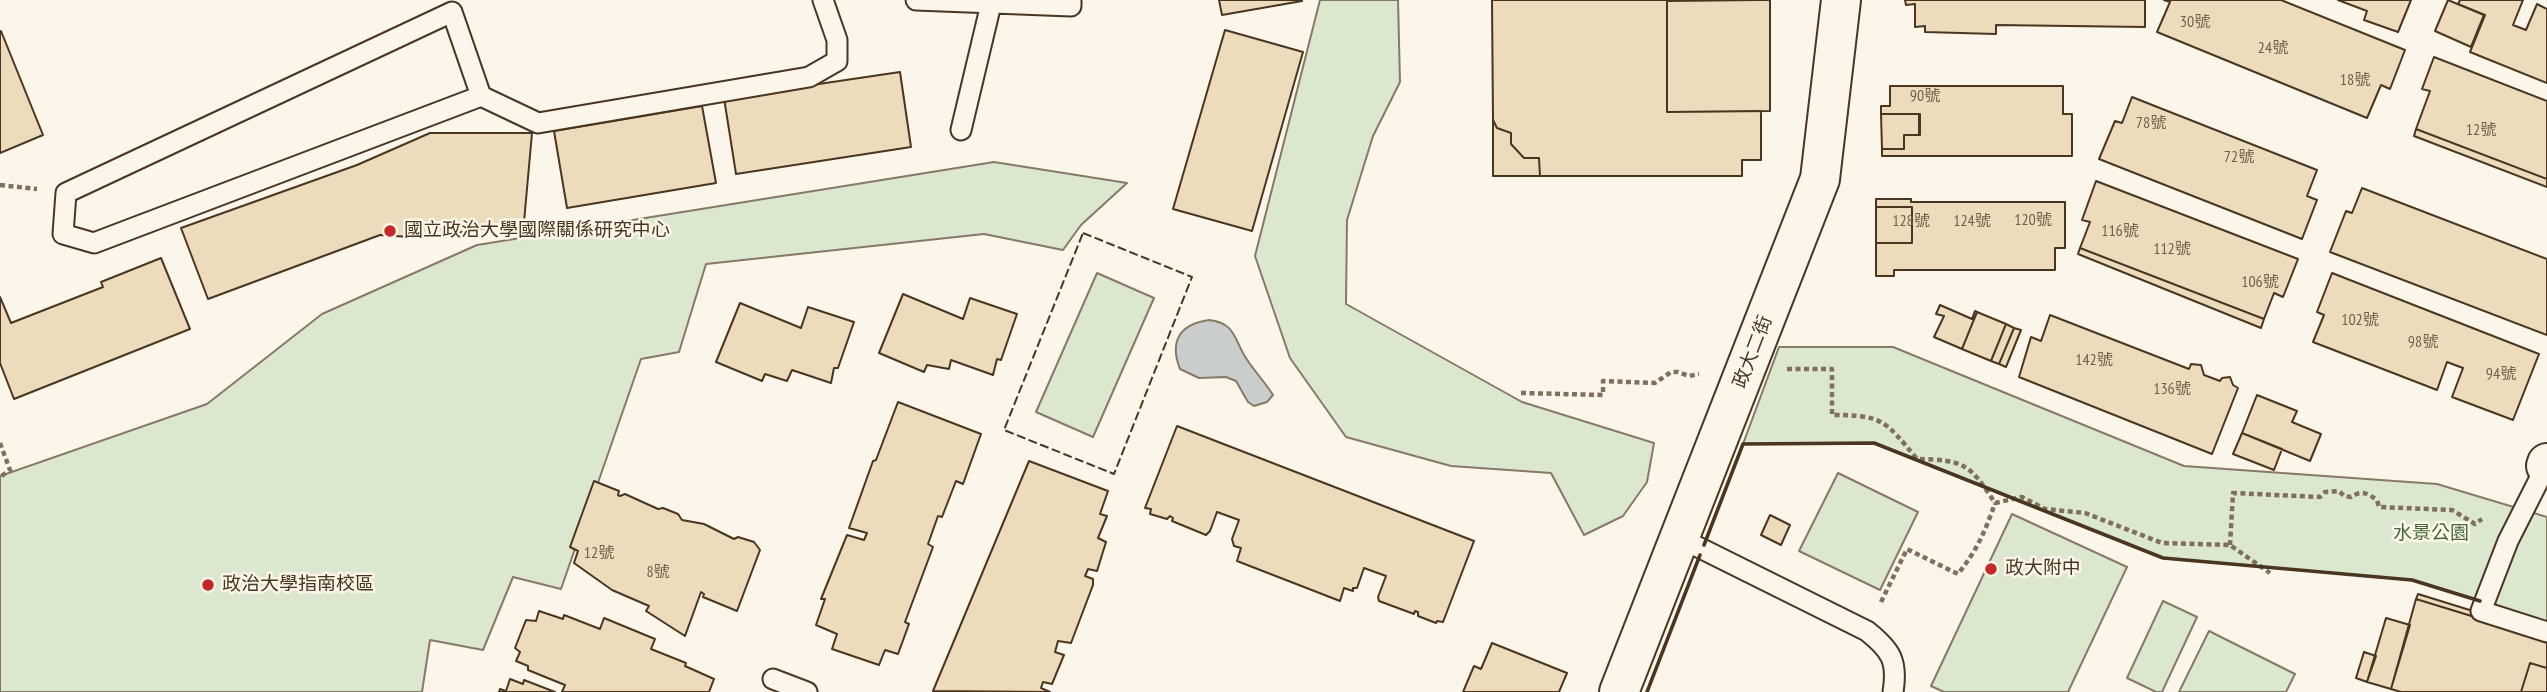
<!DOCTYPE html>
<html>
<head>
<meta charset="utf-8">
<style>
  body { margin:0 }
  canvas { display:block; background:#fbf6e9 }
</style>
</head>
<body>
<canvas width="2547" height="692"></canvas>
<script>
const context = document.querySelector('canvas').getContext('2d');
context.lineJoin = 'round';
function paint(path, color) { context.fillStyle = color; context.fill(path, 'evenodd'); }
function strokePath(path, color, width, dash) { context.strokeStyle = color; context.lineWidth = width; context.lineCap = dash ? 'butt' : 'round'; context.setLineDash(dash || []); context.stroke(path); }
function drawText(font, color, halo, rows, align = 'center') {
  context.font = font + ' "PT Sans Narrow","Noto Sans TC",sans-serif'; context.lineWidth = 5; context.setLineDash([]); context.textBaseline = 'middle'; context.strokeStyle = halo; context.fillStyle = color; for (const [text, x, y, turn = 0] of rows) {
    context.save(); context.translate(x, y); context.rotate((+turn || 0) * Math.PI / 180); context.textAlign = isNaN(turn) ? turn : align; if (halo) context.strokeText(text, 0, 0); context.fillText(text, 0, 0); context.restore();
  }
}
const green = new Path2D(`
  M1320 0H1398L1400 82 1373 136 1347 220 1346 304 1522 402 1654 443 1647 482 1623 516 1584 535 1551 473 1451 466 1346 437 1290 358 1255 256Z
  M994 162 1127 183 1081 225 1063 250 984 234 706 264 679 352 641 359 561 589 513 577 483 650 430 640 422 692H0V476L207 404 322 314 477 245Z
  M1097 273 1154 298 1093 437 1036 412Z
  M1779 347H1893L2184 466 2437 484 2547 517V626L2484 602 2412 580 2163 558 1874 443 1743 444Z
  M1838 473 1918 512 1880 590 1799 551Z
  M2012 514 2127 567 2068 692H1944L1931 686Z
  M2163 601 2197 617 2162 692H2156L2127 678Z
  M2209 631 2295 674 2286 692H2179Z`);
const water = new Path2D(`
  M1209 320C1236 323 1234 340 1246 358 1254 371 1265 382 1273 395L1267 402 1254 406 1248 402 1236 381 1226 377 1199 378 1180 369C1169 341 1180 324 1209 320Z`);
const building = new Path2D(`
  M1219 0H1302V1L1222 15Z
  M1492 0H1760L1667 1V112L1761 111V160H1742V176H1540L1539 158H1524L1511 144V133L1497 128 1493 120Z
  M1760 0H1770V111L1667 112V1Z
  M1905 0H2145V27L1996 25V34L1925 32V26L1915 27V4L1906 5Z
  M2164 0H2281L2405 50 2390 89 2381 85 2367 118 2157 32 2170 2Z
  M2338 0H2411L2398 32 2364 20 2367 11Z
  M2448 0 2484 15 2471 47 2435 31Z
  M2460 0H2523L2513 25 2526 30 2537 4 2547 9V83L2470 52 2485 15 2458 4Z
  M1225 30 1303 52 1252 231 1173 209Z
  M1 31 43 135 0 153V32Z
  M2434 57 2547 101V179L2416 129 2430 91 2422 89Z
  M900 72 911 147 736 174 724 98Z
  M1890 86H2063V114H2072V156H1882V149H1904V135H1919V114H1881V106H1890Z
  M2132 97 2317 170 2307 196 2317 200 2302 239 2099 159 2115 121 2122 123Z
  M702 106 716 183 567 208 554 131Z
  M1881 114H1920V135H1904V149H1882Z
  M1493 120 1497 128 1511 133V144L1524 158H1539L1540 176H1493Z
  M2416 129 2547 179V187L2414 136Z
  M430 133H532L524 222 425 238 380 235 208 299 181 228 357 165Z
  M2096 181 2298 259 2283 297 2274 293 2264 319 2080 248 2090 222 2082 220Z
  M2362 188 2547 259V335L2330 252 2346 211 2352 213Z
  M1876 199H1911V202H2065V248H2055V270H1894V276H1876V243H1912V207H1876Z
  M1876 207H1912V243H1876Z
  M2080 248 2264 319 2261 328 2078 254Z
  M161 258 190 329 14 399 0 363V297L11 323 103 287 101 282Z
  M2332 273 2539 354 2513 420 2452 397 2463 368 2447 362 2437 390 2313 342 2324 315 2317 312Z
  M903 294 963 319 970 298 1017 314 1001 360 997 359 993 375 951 360 949 369 927 365 924 372 879 353Z
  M740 303 801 328 808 307 854 322 838 368H834L831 383 792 370 787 381 765 374 762 381 716 362Z
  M1940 305 1972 319 1975 311 1977 312 1962 349 1934 337 1944 316 1936 314Z
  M1977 312 2006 324 1991 361 1962 349Z
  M2050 315 2189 369 2191 364 2201 365 2204 375 2220 381 2222 378 2230 377 2233 385 2238 388 2212 454 2019 377 2031 337 2041 341Z
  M2006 324 2014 328 1999 364 1991 361Z
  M2014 328 2021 330 2006 367 1999 364Z
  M2257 395 2297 411 2292 422 2321 434 2310 461 2242 433Z
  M898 402 981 434 963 484 956 481 942 517 938 516 928 544 933 547 905 622 909 624 898 654 885 650 879 665 832 649 837 634 816 625 825 599H821L847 535 864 540 867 533 849 528 873 461 876 460Z
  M1177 426 1474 541 1443 622 1437 621 1436 623 1418 616V612L1415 611 1414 614 1379 601 1378 597 1386 576 1364 568 1357 588H1353V591L1344 588 1340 601 1237 561 1241 548 1234 546 1232 539 1239 520 1217 512 1210 531 1206 535 1172 521 1173 518 1170 516 1167 519 1150 514 1151 509 1145 508Z
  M2242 433 2282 449 2274 470 2233 454Z
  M1029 461 1108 491 1100 514 1107 516 1098 538 1106 542 1097 571 1088 569 1085 576 1093 579V585L1071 643 1058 641 1055 652 1064 655 1052 684 1043 682 1041 688 1050 692 933 691Z
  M594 481 619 491 618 495 620 496 625 494 658 509 663 508 678 514 682 520 704 524 734 539 738 537 754 542 760 550 737 611 703 597 704 594 701 592 685 636 646 611 649 606 612 590 574 563 578 551 570 547Z
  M1770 515 1790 525 1781 545 1761 535Z
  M2418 594 2544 633 2543 638 2416 599Z
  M2416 599 2547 639V668L2530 663 2521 692H2401L2391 689Z
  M539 611 563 619 564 615 600 629 604 618 655 639 651 649 686 663 685 666 714 679 709 692H562L565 685 528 670V666L516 661 520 652 515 648 526 620 536 621Z
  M2386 618 2410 625 2391 689 2367 682Z
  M1492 643 1567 673 1559 692H1463L1474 666 1481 669Z
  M2364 652 2376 656 2367 682 2356 678Z
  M2530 663 2547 668V692H2521Z
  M510 679 523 684 524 680 555 692H499L500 689 506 691Z`);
const path = new Path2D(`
  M0 185 37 189
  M1787 369H1832V415C1884 415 1885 421 1917 459 1964 460 1969 463 1995 503L2022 497 2045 509 2085 513 2162 543 2230 545 2270 573
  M1521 393 1603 395V381L1655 383 1671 372H1678L1689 376 1699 374
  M0 443 10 470 0 477
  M2230 545 2233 493 2320 497 2325 492 2339 491 2344 496 2351 497C2362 490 2367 493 2377 500L2379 507 2452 510 2475 524 2482 519
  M1881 602 1907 549 1958 574C1977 550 1985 532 1995 503`);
const service = new Path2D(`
  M916 0 1071 6V0
  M452 12 481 96 94 243 63 234 66 193Z
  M481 96 538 123 809 77 837 61V40L823 0
  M961 130 991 4
  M2546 466 2508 541 2481 611 2547 632
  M1680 538 1867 631C1891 650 1898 661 1893 692
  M773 679 807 692`);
const minor = new Path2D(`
  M2546 466 2547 463
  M1619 692 1820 179 1841 0`);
const fence = new Path2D(`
  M1083 233 1192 277 1114 474 1004 430Z`);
const wall = new Path2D(`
  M1704 545 1743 444 1874 443 2163 558 2412 580 2480 601
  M1647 692 1700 555`);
const markers = [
  [390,231,7,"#c62828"],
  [1991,569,7,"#c62828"],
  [208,585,7,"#c62828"]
];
const numberNames = [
  ["30號",2195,22],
  ["24號",2273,48],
  ["18號",2355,80],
  ["90號",1925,96],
  ["78號",2151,123],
  ["12號",2481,130],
  ["72號",2239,157],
  ["120號",2033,220],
  ["128號",1911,221],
  ["124號",1972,221],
  ["116號",2120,231],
  ["112號",2172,249],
  ["106號",2260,282],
  ["102號",2360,320],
  ["98號",2423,342],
  ["142號",2094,360],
  ["94號",2501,374],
  ["136號",2172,389],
  ["12號",599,553],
  ["8號",658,572]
];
const poiNames = [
  ["國立政治大學國際關係研究中心",404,231],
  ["政大附中",2005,569],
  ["政治大學指南校區",222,585]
];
const streetNames = [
  ["政大二街",1753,352,-69]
];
const parkNames = [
  ["水景公園",2431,534]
];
paint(green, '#dce7d0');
strokePath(green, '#887966', 2);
paint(water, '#c9cecd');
strokePath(water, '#887966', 2);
paint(building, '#ecdcbc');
strokePath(building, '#4a3520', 2);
strokePath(service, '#4a3520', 23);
strokePath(minor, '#4a3520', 42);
strokePath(path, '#7f6f5c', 4.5, [5, 3.5]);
strokePath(service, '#fbf6e9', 19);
strokePath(minor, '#fbf6e9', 38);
strokePath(fence, '#4a3520', 2, [9, 3.5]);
strokePath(wall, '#4a3520', 3.5);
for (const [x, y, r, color] of markers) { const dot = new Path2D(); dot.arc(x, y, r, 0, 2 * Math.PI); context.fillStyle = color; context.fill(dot); strokePath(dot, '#fbf6e9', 2.5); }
drawText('16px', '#725f47', null, numberNames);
drawText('19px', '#4a3520', '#fbf6e9', poiNames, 'left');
drawText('19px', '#4a3520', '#fbf6e9', streetNames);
drawText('19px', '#436837', '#fbf6e9', parkNames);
</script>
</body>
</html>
